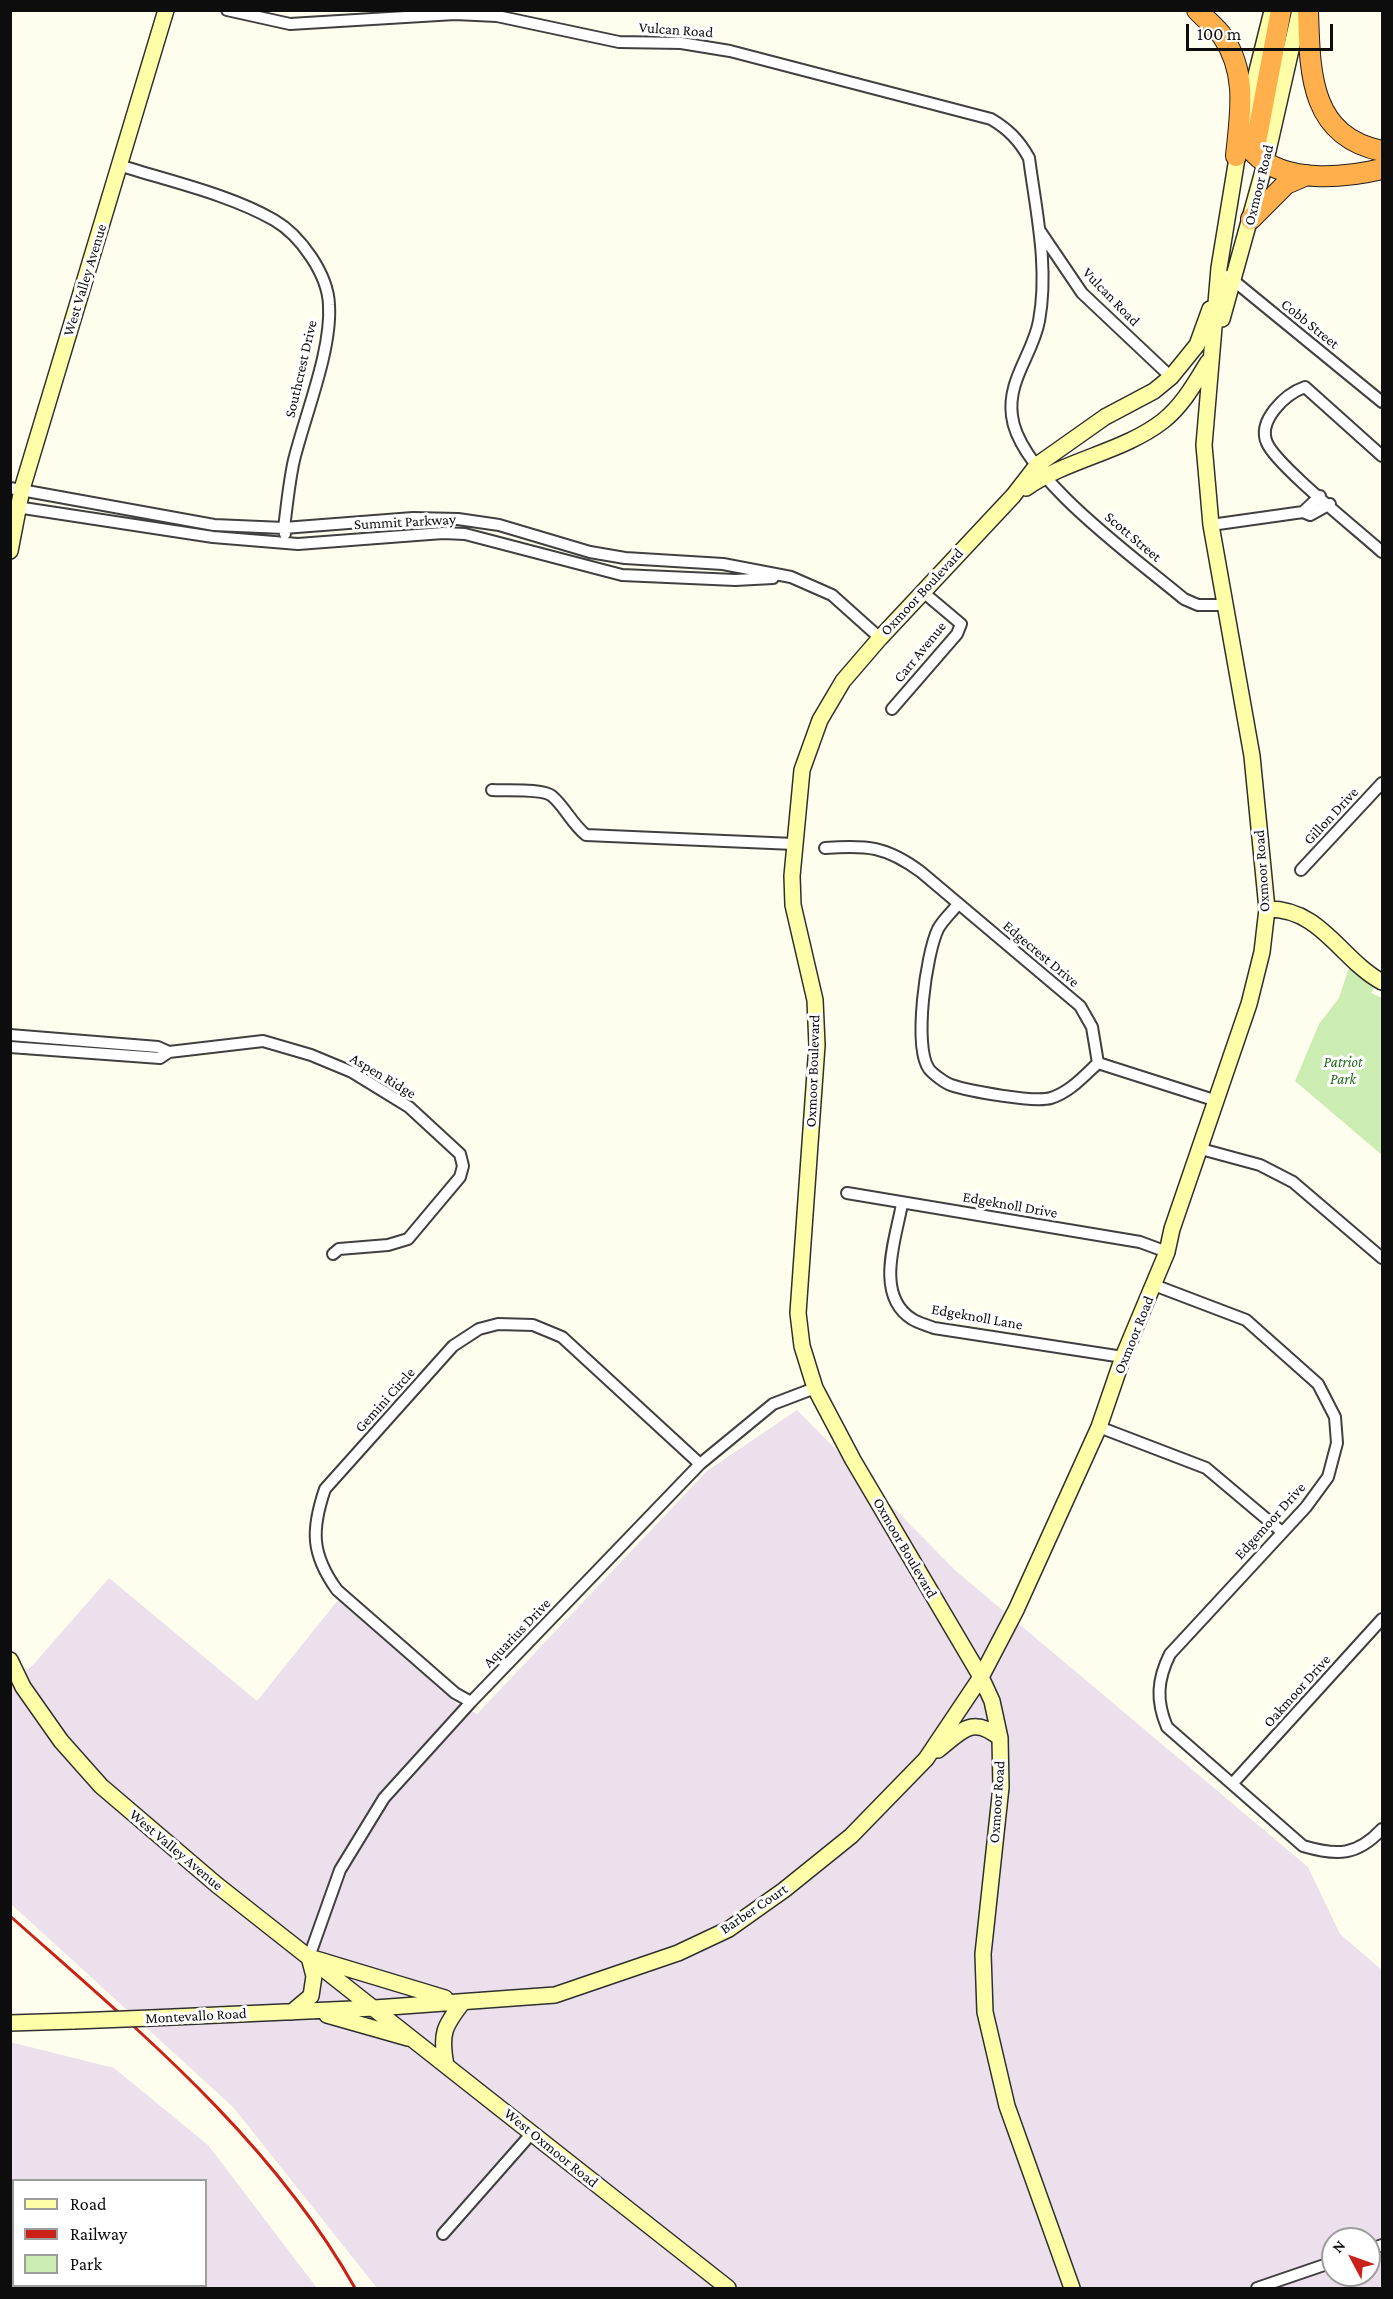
<!DOCTYPE html>
<html>
<head>
<meta charset="utf-8">
<style>
  body { margin:0 }
  #map { position:relative; width:1393px; height:2299px; overflow:hidden; background:#fffded; font-family:"Crimson Pro",serif }
  canvas { display:block }
  .frame { position:absolute; inset:0; border:12px solid #0d0d0d; pointer-events:none }
  .legend { position:absolute; left:12px; top:2179px; width:195px; height:108px; box-sizing:border-box; background:#fff; border:2px solid #9e9e9e; margin:0; padding:8px 10px; list-style:none; font-size:18px; color:#0d0d0d }
  .legend li { display:flex; align-items:center; gap:12px; height:30px }
  .legend b { width:30px; border:2px solid #9e9e9e }
  .north { position:absolute; left:1321px; top:2227px; width:60px; height:60px; box-sizing:border-box; background:#fff; border:2px solid #9e9e9e; border-radius:50%; rotate:311deg; font-size:16px; font-weight:700; line-height:24px; text-align:center; color:#0d0d0d }
  .north::after { content:''; display:block; margin:auto; width:21px; height:27px; background:#ca2118; clip-path:polygon(50% 0,100% 100%,50% 72%,0 100%) }
  .scale { position:absolute; left:1186px; top:24px; width:147px; height:27px; box-sizing:border-box; border:3px solid #0d0d0d; border-top:0; padding-left:8px; font-size:18px; line-height:21px; white-space:nowrap; color:#0d0d0d; -webkit-text-stroke:4px #fff; paint-order:stroke }
</style>
</head>
<body>
<div id="map">
<canvas width="1393" height="2299"></canvas>
<div class="frame"></div>
<ul class="legend">
<li><b style="height:8px;background:#fffea8"></b>Road</li>
<li><b style="height:8px;background:#ca2118"></b>Railway</li>
<li><b style="height:16px;background:#cbedb2"></b>Park</li>
</ul>
<div class="north">N</div>
<div class="scale">100 m</div>
</div>
<script>
const context = document.querySelector('canvas').getContext('2d');
context.lineJoin = 'round';
function paint(path, color) { context.fillStyle = color; context.fill(path, 'evenodd'); }
function strokePath(path, color, width, dash) { context.strokeStyle = color; context.lineWidth = width; context.lineCap = dash ? 'butt' : 'round'; context.setLineDash(dash || []); context.stroke(path); }
function drawText(font, color, halo, rows, align = 'center') {
  context.font = font + ' "Crimson Pro",serif'; context.lineWidth = 6; context.setLineDash([]); context.textBaseline = 'middle'; context.strokeStyle = halo; context.fillStyle = color; for (const [text, x, y, turn = 0] of rows) {
    context.save(); context.translate(x, y); context.rotate((+turn || 0) * Math.PI / 180); context.textAlign = isNaN(turn) ? turn : align; if (halo) context.strokeText(text, 0, 0); context.fillText(text, 0, 0); context.restore();
  }
}
const industrial = new Path2D(`
  M797 1410 956 1571 1308 1867 1340 1934 1382 1970V2288H377L233 2107 11 1904 10 1683 32 1666 109 1578 257 1701 338 1600 456 1703 477 1714 707 1471ZM1333 2239H1369V2275H1333Z
  M10 2042 114 2068 208 2145 317 2288H11ZM14 2180H206V2286H14Z`);
const green = new Path2D(`
  M1350 964 1375 986 1371 993 1382 998V1155L1295 1081 1319 1024 1339 998Z`);
const street = new Path2D(`
  M227 10 290 24 455 14 497 16 619 42 681 43 730 51 991 119C1008 129 1019 140 1029 158 1036 211 1049 267 1039 321 1033 354 1007 380 1012 416 1019 476 1138 560 1184 599L1198 605H1223
  M119 165C168 181 229 194 274 220 300 235 328 274 329 305 332 350 305 415 294 460 289 482 287 505 284 528L285 534
  M1040 231 1082 293 1171 377
  M1228 276 1382 402
  M1382 456 1305 387C1285 394 1257 421 1267 443 1277 466 1359 531 1382 552
  M10 488 214 525 284 528 413 518 458 519 499 525 590 552 625 558 723 564 791 577 832 595 880 638
  M10 506 213 537 298 544 443 533 465 534 622 575 735 580 773 578
  M1303 512 1320 496
  M1211 525 1303 512 1310 515 1330 504
  M892 709 957 634 961 624 923 592
  M492 790C505 791 543 788 552 796 565 807 572 824 586 835L794 844
  M825 848C867 845 886 846 921 872L1080 1006 1092 1027 1098 1063
  M1301 870 1382 783
  M958 904C952 912 943 920 938 929 926 954 913 1047 929 1069 933 1074 945 1083 951 1085 969 1091 1034 1103 1051 1098 1070 1092 1084 1076 1098 1063
  M10 1035 158 1047 169 1052
  M10 1047 160 1058 169 1052 263 1041 311 1055 352 1072 409 1107 460 1154 463 1166 460 1177 408 1239 388 1245 339 1249 333 1254
  M1098 1063 1217 1101
  M1201 1149 1260 1165 1293 1182 1382 1258
  M847 1193 1140 1242 1167 1252
  M902 1204C896 1238 874 1295 912 1319 918 1323 927 1325 934 1328L1123 1357
  M1154 1285 1246 1320 1318 1384 1335 1417 1337 1443 1328 1477 1306 1507 1170 1654C1157 1680 1156 1701 1167 1727L1303 1846C1337 1856 1357 1856 1382 1829
  M1099 1427 1206 1468 1282 1532
  M471 1702 455 1693 337 1590C311 1554 311 1530 325 1489L453 1346 479 1329 498 1324 533 1325 562 1337 700 1464
  M1233 1783 1382 1619
  M309 1957 340 1870 384 1798 471 1702 700 1464 773 1404 815 1388
  M10 2225 14 2226
  M443 2234 532 2133
  M1369 2250 1382 2245
  M135 2286 139 2288
  M1257 2288 1333 2262`);
const secondary = new Path2D(`
  M1245 119 1271 15
  M1222 319 1265 164 1300 10
  M1026 488C1068 459 1123 452 1163 421 1183 405 1195 383 1208 362
  M10 551 22 489 166 10
  M1267 909C1321 908 1340 959 1382 982
  M10 1660 23 1687 61 1741 101 1786 217 1885 728 2288
  M938 1750C962 1731 972 1715 1000 1738
  M316 1959 445 1998
  M292 2012 311 1996 314 1976 309 1957
  M327 2015 408 2038
  M151 2018 375 2008 555 1995 678 1953 729 1929 784 1890 851 1836 926 1759 981 1677 1016 1610 1099 1427 1123 1357 1167 1252 1172 1229 1249 1004 1262 952 1267 909 1252 756 1211 525 1204 445 1219 268 1239 146
  M10 2023 74 2021
  M446 2065C440 2034 444 2026 463 2002
  M1072 2288 1007 2106 985 2012 983 1954 1001 1787 1000 1738 992 1701 981 1677 853 1460 815 1388 802 1346 798 1313 817 1045 815 1000 793 905 792 876 802 770 820 720 843 681 880 638 1013 496 1037 465 1105 417 1154 391 1171 377 1197 345 1210 309`);
const highway = new Path2D(`
  M1197 10C1205 19 1217 28 1223 37 1248 74 1240 115 1236 156
  M1281 10 1254 153C1284 184 1344 178 1382 169
  M1308 10C1310 72 1309 136 1382 151
  M1251 219 1286 184 1307 175`);
const rail = new Path2D(`
  M10 1916C137 2029 271 2139 355 2288`);
const secondaryBridge = new Path2D(`
  M74 2021 151 2018`);
const streetNames = [
  ["Vulcan Road",676,30,4],
  ["Oxmoor Road",1259,185,-76],
  ["West Valley Avenue",85,280,-73],
  ["Vulcan Road",1111,297,46],
  ["Cobb Street",1310,324,39],
  ["Southcrest Drive",301,369,-77],
  ["Summit Parkway",405,522,-3],
  ["Scott Street",1133,537,40],
  ["Oxmoor Boulevard",922,592,-47],
  ["Carr Avenue",920,652,-51],
  ["Gillon Drive",1331,816,-47],
  ["Oxmoor Road",1262,871,-94],
  ["Edgecrest Drive",1041,954,40],
  ["Oxmoor Boulevard",813,1071,-88],
  ["Aspen Ridge",383,1076,31],
  ["Edgeknoll Drive",1010,1205,10],
  ["Edgeknoll Lane",977,1317,10],
  ["Oxmoor Road",1134,1335,-68],
  ["Gemini Circle",385,1400,-48],
  ["Edgemoor Drive",1270,1521,-48],
  ["Oxmoor Boulevard",905,1548,60],
  ["Aquarius Drive",517,1633,-46],
  ["Oakmoor Drive",1297,1691,-48],
  ["Oxmoor Road",997,1802,-86],
  ["West Valley Avenue",176,1850,40],
  ["Barber Court",754,1909,-34],
  ["Montevallo Road",196,2016,-3],
  ["West Oxmoor Road",551,2148,39]
];
const parkNames = [
  ["Patriot",1343,1062],
  ["Park",1343,1079]
];
paint(industrial, '#ede0ed');
paint(green, '#cbedb2');
strokePath(street, '#404040', 14);
strokePath(secondary, '#2f2f2f', 18);
strokePath(highway, '#1e1e1e', 22);
strokePath(street, '#fff', 10);
strokePath(secondary, '#fffea8', 15);
strokePath(highway, '#ffaf4b', 20);
strokePath(rail, '#ca2118', 3);
strokePath(secondaryBridge, '#2f2f2f', 18, []);
strokePath(secondaryBridge, '#fffea8', 15);
drawText('15px', '#0d0d0d', '#fff', streetNames);
drawText('italic 15px', '#206a17', '#fff', parkNames);
</script>
</body>
</html>
